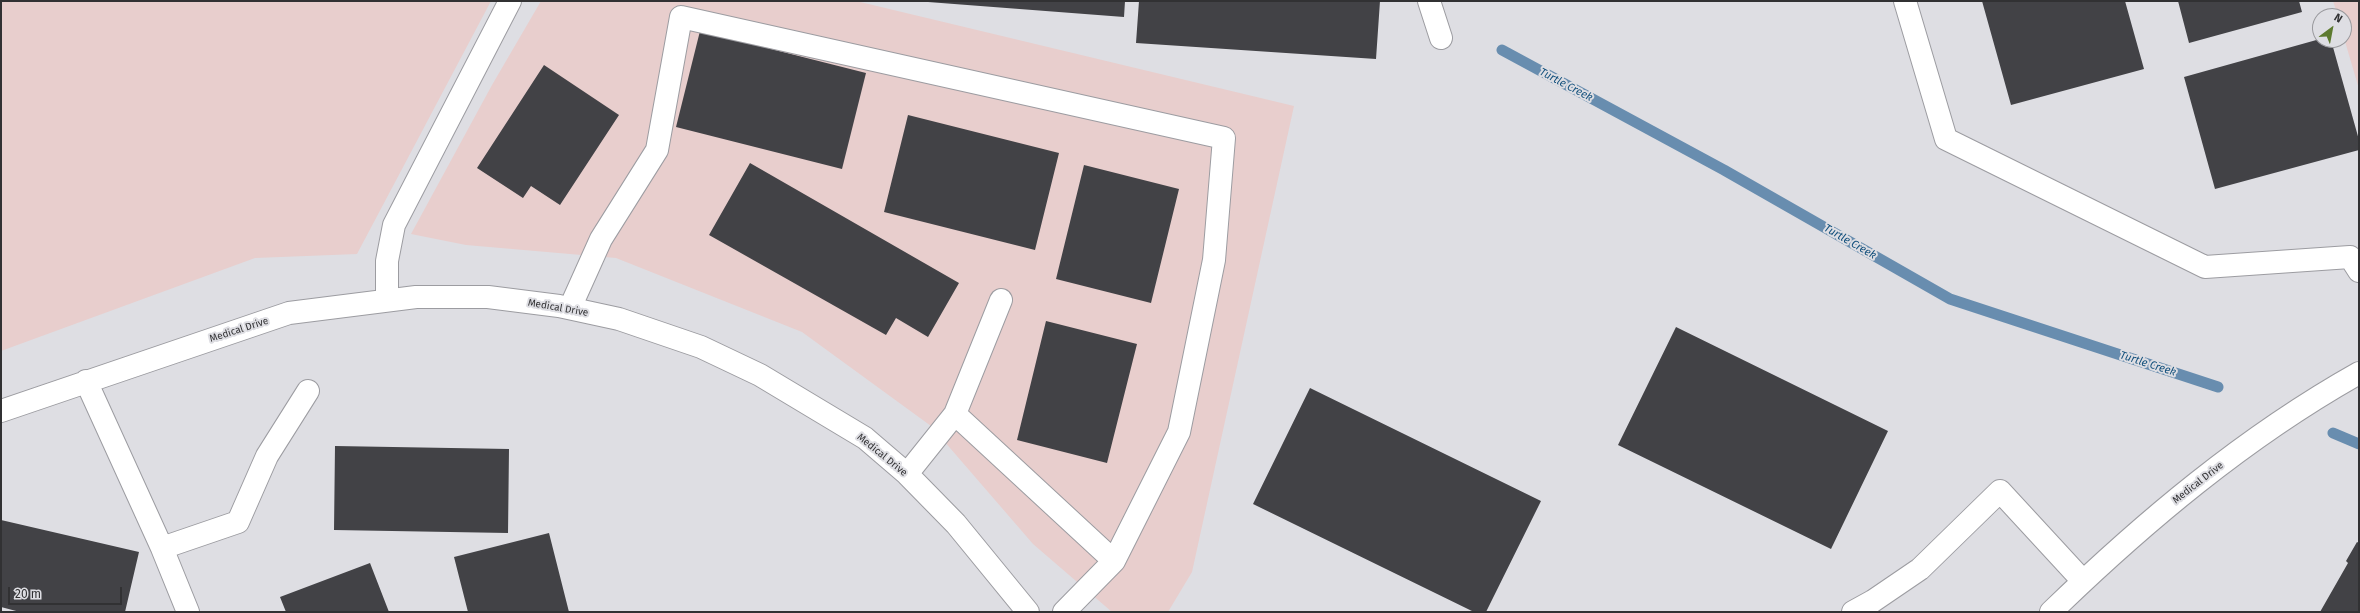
<!DOCTYPE html>
<html>
<head>
<meta charset="utf-8">
<style>
  body { margin:0 }
  #map { position:relative; width:2360px; height:613px; overflow:hidden; background:#dedee3; font-family:"Fira Sans",sans-serif }
  canvas { display:block }
  .frame { position:absolute; inset:0; border:2px solid #313133; pointer-events:none }
  .north { position:absolute; left:2312px; top:8px; width:40px; height:40px; box-sizing:border-box; background:#dedee3; border:1px solid #99999d; border-radius:50%; rotate:32deg; font-size:11px; font-weight:700; line-height:16px; text-align:center; color:#313133 }
  .north::after { content:''; display:block; margin:auto; width:14px; height:18px; background:#5d7a2f; clip-path:polygon(50% 0,100% 100%,50% 72%,0 100%) }
  .scale { position:absolute; left:8px; top:587px; width:114px; height:18px; box-sizing:border-box; border:2px solid #313133; border-top:0; padding-left:5px; font-size:12px; line-height:14px; white-space:nowrap; color:#313133; -webkit-text-stroke:3px #dedee3; paint-order:stroke }
</style>
</head>
<body>
<div id="map">
<canvas width="2360" height="613"></canvas>
<div class="frame"></div>
<div class="north">N</div>
<div class="scale">20 m</div>
</div>
<script>
const context = document.querySelector('canvas').getContext('2d');
context.lineJoin = 'round';
function paint(path, color) { context.fillStyle = color; context.fill(path, 'evenodd'); }
function strokePath(path, color, width, dash) { context.strokeStyle = color; context.lineWidth = width; context.lineCap = dash ? 'butt' : 'round'; context.setLineDash(dash || []); context.stroke(path); }
function drawText(font, color, halo, rows, align = 'center') {
  context.font = font + ' "Fira Sans",sans-serif'; context.lineWidth = 4; context.setLineDash([]); context.textBaseline = 'middle'; context.strokeStyle = halo; context.fillStyle = color; for (const [text, x, y, turn = 0] of rows) {
    context.save(); context.translate(x, y); context.rotate((+turn || 0) * Math.PI / 180); context.textAlign = isNaN(turn) ? turn : align; if (halo) context.strokeText(text, 0, 0); context.fillText(text, 0, 0); context.restore();
  }
}
const commercial = new Path2D(`
  M1 1H491L357 254 255 258 1 351Z
  M541 1H856L1294 106 1192 572 1168 612H1112L1033 544 931 426 802 332 616 258 466 245 411 234 492 85Z
  M2333 1H2359V89L2344 38V16H2338Z`);
const stream = new Path2D(`
  M1502 50 1724 170 1950 299 2218 387
  M2333 433 2359 444`);
const building = new Path2D(`
  M915 1H1125L1124 17Z
  M1139 1H1380L1376 59 1136 43Z
  M1982 1H2125L2144 69 2011 105Z
  M2178 1H2299L2302 12 2189 43Z
  M700 31 866 73 842 169 676 127Z
  M2320 39 2331 40 2359 140V150L2215 189 2184 77Z
  M544 65 619 115 560 205 531 186 523 198 477 168Z
  M908 115 1059 153 1035 250 884 212Z
  M750 163 959 283 928 337 896 318 886 335 709 235Z
  M1084 165 1179 189 1151 303 1056 279Z
  M1046 321 1137 344 1107 463 1017 440Z
  M1676 327 1888 431 1831 549 1618 445Z
  M1310 388 1541 501 1486 612H1474L1253 504Z
  M335 446 509 449 508 533 334 530Z
  M1 520 139 552 125 612H20L1 607Z
  M549 533 569 612H468L454 557Z
  M2357 542 2359 543V612H2320L2348 563 2346 561Z
  M370 563 389 612H286L280 597Z`);
const minor = new Path2D(`
  M1429 1 1441 38
  M1905 1 1946 139 2205 267 2350 257 2359 271
  M387 300V261L394 225 510 1
  M570 308 601 239 657 150 681 17 1224 138 1214 260 1179 432 1114 561 1064 612
  M86 381 162 548
  M1 411 289 313 416 297H488L559 306 619 319 701 347 760 375 865 438 907 474 956 524 1028 612
  M955 414 1114 561
  M907 474 955 414 1001 300
  M188 612 162 548 238 522 267 456 308 391
  M1853 612 1873 601 1920 569 2000 491 2083 581
  M2051 612C2144 522 2245 437 2359 373`);
const streetNames = [
  ["Medical Drive",558,308,10],
  ["Medical Drive",239,330,-18],
  ["Medical Drive",882,455,39],
  ["Medical Drive",2198,483,-38]
];
const waterNames = [
  ["Turtle Creek",1566,85,28],
  ["Turtle Creek",1850,242,30],
  ["Turtle Creek",2148,364,18]
];
paint(commercial, '#e8cecd');
strokePath(stream, '#688daf', 11);
paint(building, '#424246');
strokePath(minor, '#9c9ca1', 24);
strokePath(minor, '#fff', 22);
drawText('10px', '#313133', '#dedee3', streetNames);
drawText('italic 11px', '#14517d', '#dedee3', waterNames);
</script>
</body>
</html>
